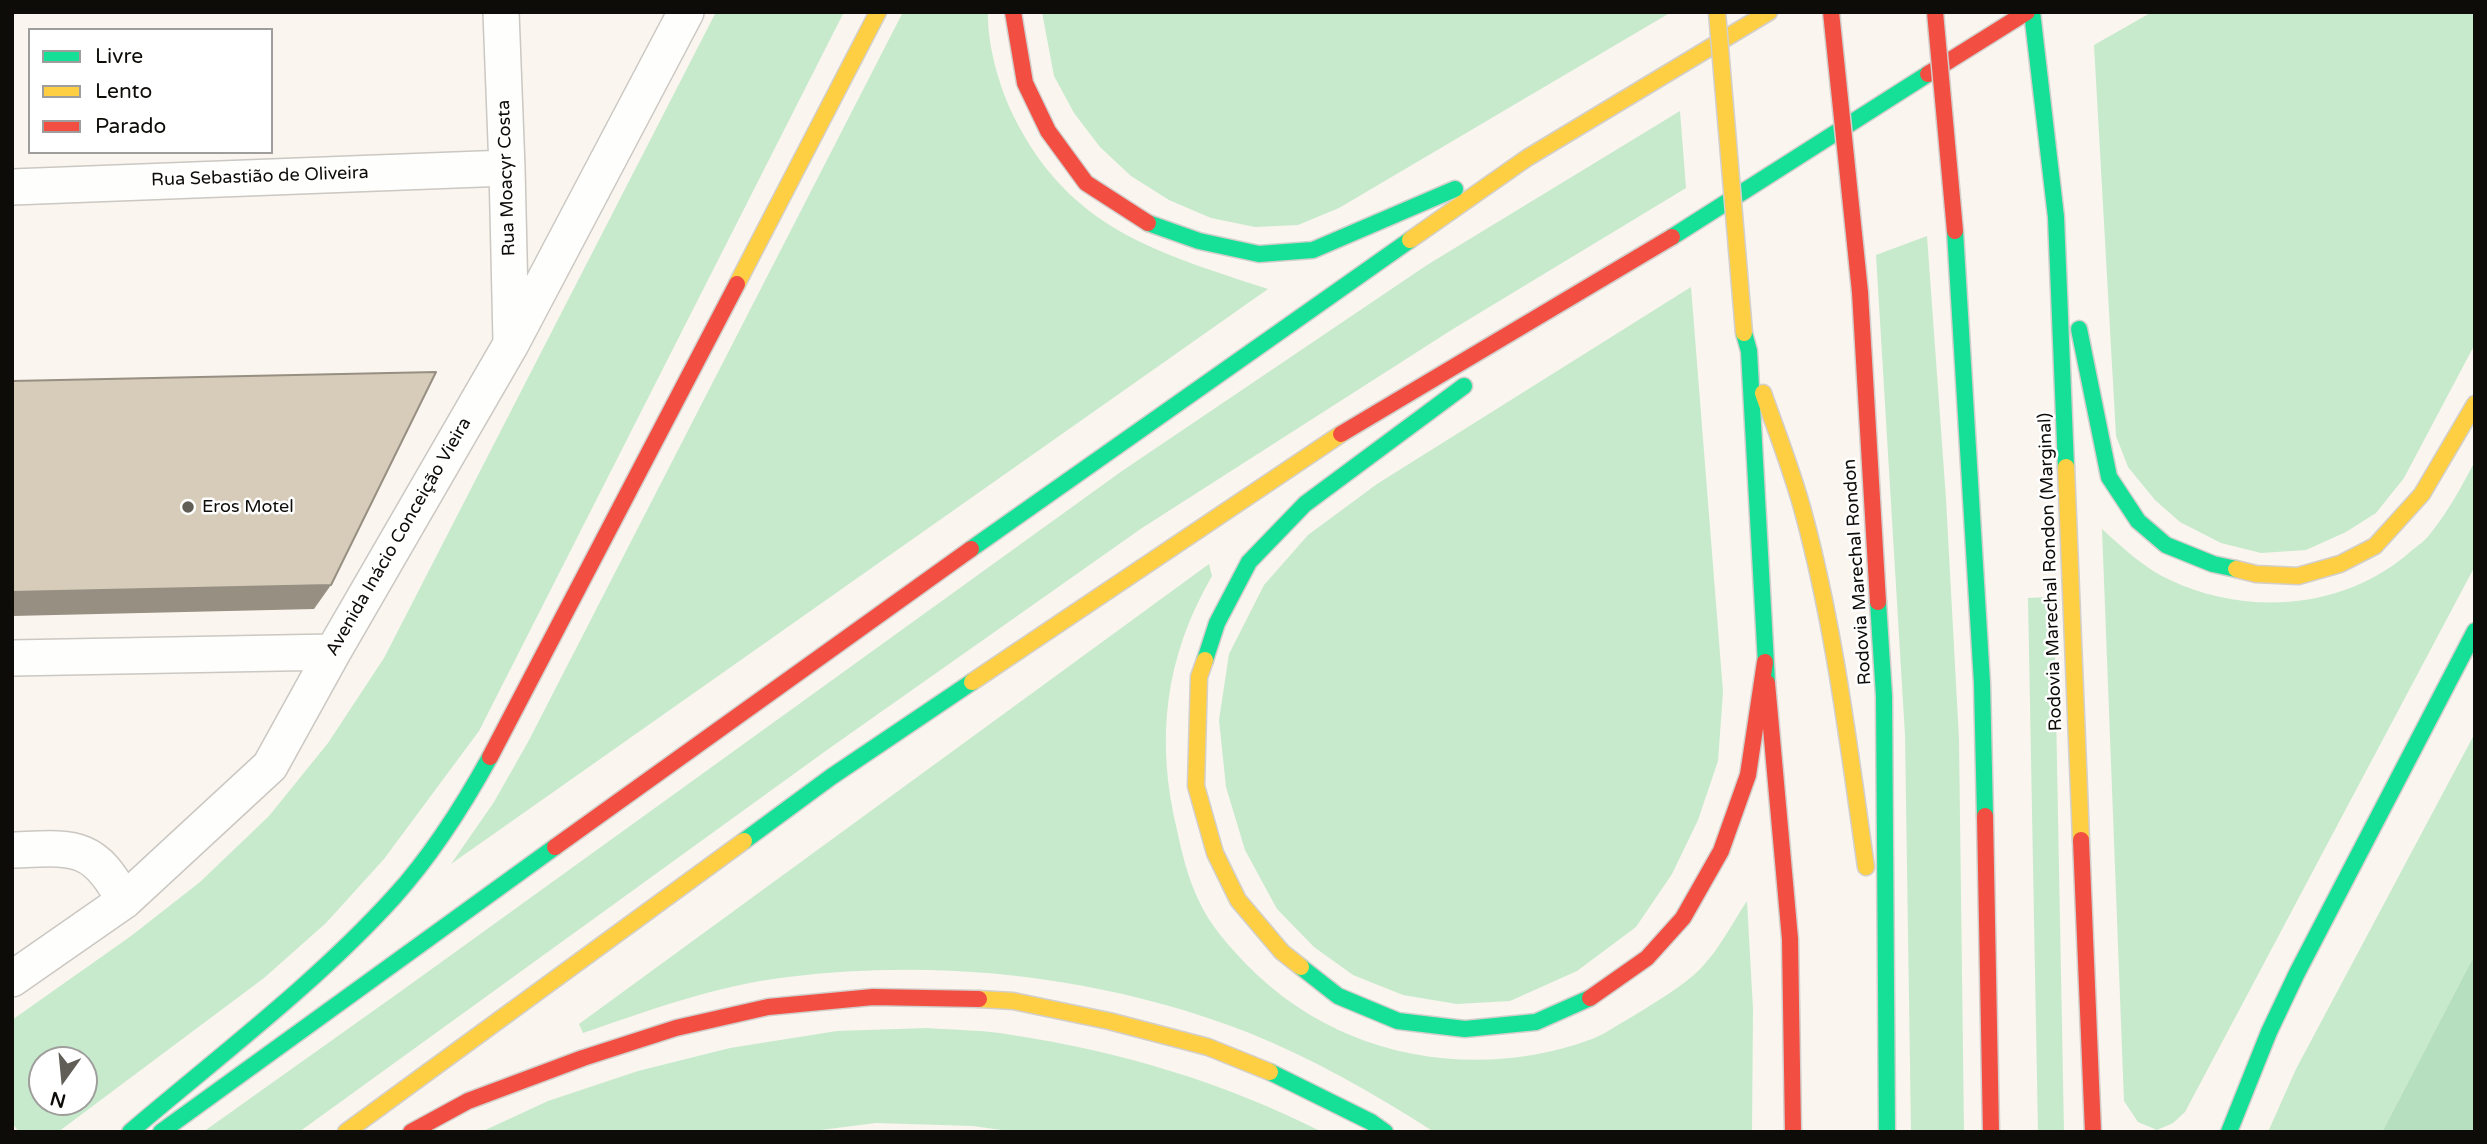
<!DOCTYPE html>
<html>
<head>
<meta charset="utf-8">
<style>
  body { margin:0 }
  #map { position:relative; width:2487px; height:1144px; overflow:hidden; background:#faf5ee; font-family:"Varela Round",sans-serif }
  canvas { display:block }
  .frame { position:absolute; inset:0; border:14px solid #0e0c08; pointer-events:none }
  .legend { position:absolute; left:28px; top:28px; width:245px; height:126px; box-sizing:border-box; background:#fff; border:2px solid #9f9e9c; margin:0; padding:9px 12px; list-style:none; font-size:21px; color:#0e0c08 }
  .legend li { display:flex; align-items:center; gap:14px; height:35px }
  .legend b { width:35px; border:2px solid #9f9e9c }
  .north { position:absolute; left:28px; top:1046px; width:70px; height:70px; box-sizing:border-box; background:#fff; border:2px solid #9f9e9c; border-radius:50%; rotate:195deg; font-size:19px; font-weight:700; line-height:28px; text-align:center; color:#0e0c08 }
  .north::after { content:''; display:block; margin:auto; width:24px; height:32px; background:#615e58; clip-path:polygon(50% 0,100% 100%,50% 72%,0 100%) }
</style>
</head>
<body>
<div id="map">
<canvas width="2487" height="1144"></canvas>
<div class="frame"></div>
<ul class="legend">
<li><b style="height:9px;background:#16e098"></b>Livre</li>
<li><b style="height:9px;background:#ffcf43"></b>Lento</li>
<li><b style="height:9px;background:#f24e42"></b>Parado</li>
</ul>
<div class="north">N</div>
</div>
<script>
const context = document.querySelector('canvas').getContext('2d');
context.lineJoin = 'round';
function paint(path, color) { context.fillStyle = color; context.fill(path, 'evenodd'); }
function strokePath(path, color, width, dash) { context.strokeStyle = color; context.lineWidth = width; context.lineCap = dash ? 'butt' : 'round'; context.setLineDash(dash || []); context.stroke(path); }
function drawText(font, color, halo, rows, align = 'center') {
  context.font = font + ' "Varela Round",sans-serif'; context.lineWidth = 5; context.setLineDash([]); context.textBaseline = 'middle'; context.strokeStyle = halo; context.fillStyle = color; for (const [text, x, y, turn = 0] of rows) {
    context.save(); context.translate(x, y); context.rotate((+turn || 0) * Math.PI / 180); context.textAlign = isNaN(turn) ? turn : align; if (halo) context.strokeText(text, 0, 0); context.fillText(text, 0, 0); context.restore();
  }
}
const green = new Path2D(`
  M716 12H844L479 731 384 859 326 923 264 978 58 1132H19L12 1123V1020L131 936 200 882 269 816 328 743 384 658ZM42 1060H84V1102H42Z
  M903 12H988C987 44 999 86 1013 115 1069 229 1156 252 1268 289L451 864 494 802 528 742Z
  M1042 12H1668V14L1339 208 1298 225 1255 227 1211 218 1169 200 1131 176 1100 147 1074 113 1054 76Z
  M2152 12H2475V344L2404 478 2376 513 2346 532 2306 550 2261 553 2221 543 2180 522 2155 500 2128 467 2116 436 2094 45Z
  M1680 111 1686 188 1453 329 1142 528 827 750 299 1132H203L404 989 1122 471 1427 265Z
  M1927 236 1946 499 1959 739 1964 1132H1911L1905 735 1876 255Z
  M1691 287 1723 692 1718 761 1698 820 1672 874 1636 927 1577 971 1510 1001 1457 1004 1403 995 1353 975 1314 947 1277 909 1245 850 1226 787 1219 720 1229 654 1264 585 1308 535 1377 484Z
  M2475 461V566L2185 1112 2173 1123 2157 1130 2138 1122 2124 1101 2102 529C2123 548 2144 568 2170 580 2248 617 2345 609 2410 552 2417 546 2425 541 2430 534 2448 512 2462 486 2475 461Z
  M1209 564 1212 576C1165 657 1155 739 1177 830 1182 853 1188 879 1199 901 1209 924 1229 946 1246 964 1336 1057 1472 1083 1592 1039 1603 1035 1614 1027 1625 1021 1645 1009 1687 984 1702 967 1720 948 1733 922 1747 901L1753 1009 1752 1132H1434C1375 1094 1312 1058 1247 1032 1103 976 940 958 788 977 717 985 650 1010 583 1033L579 1024Z
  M2051 597 2055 657 2064 1132H2038L2028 598Z
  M2475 733V954L2382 1132H2268L2296 1069Z
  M927 1028C955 1030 984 1030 1012 1035 1119 1051 1226 1083 1322 1132H1016L973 1126 876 1123 805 1132H481L548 1101 638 1071 730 1048 837 1031Z`);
const forest = new Path2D(`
  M2475 954V1132H2382Z`);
const street = new Path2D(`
  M501 12 507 168 511 341
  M12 187 507 168
  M12 658 333 652
  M12 850C72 848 94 842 124 901
  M12 979 124 901 270 766 333 652 511 344 686 12`);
const fast = new Path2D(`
  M2032 12 2056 217 2066 467
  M1148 223 1199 241 1259 254 1313 250 1455 189
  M1955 231 1982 683 1985 816
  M1672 237 1928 74
  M2079 329 2109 477 2138 521 2166 545 2213 564 2236 569
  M1744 333 1749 351 1767 683
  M971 549 1410 240
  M1878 602 1884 696 1887 1132
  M1205 660 1217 623 1249 562 1305 504 1464 386
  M744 841 831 777 972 682
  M1301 967 1338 996 1398 1021 1465 1029 1536 1022 1590 998
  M1270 1072 1371 1122 1385 1132
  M130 1132C219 1056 315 984 394 897 432 855 463 806 490 757
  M161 1132 555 847
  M2229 1132 2269 1032 2297 973 2475 631`);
const slow = new Path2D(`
  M1410 240 1527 158 1769 12
  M737 284 878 12
  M1763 393C1777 433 1793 473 1804 515 1835 630 1849 749 1866 867
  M2066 467 2081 840
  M2236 569 2256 574 2298 576 2340 564 2375 546 2422 494 2475 404
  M1205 660 1199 677 1196 786 1215 853 1238 900 1282 952 1301 967
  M972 682 1341 434
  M979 999 1013 1001 1109 1021 1208 1047 1270 1072
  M346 1132 744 841`);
const jam = new Path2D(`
  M1013 12 1025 83 1048 131 1086 183 1148 223
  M1928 74 2027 12
  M1860 292 1878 602
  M1341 434 1672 237
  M1767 683 1790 939 1793 1132
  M490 757 737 284
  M1985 816 1991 1132
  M2081 840 2093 1132
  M555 847 971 549
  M1590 998 1647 958 1683 918 1721 851 1748 775 1765 662
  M411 1132 468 1101 583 1058 676 1028 768 1007 873 997 979 999`);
const slowBridge = new Path2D(`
  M1717 12 1744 333`);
const jamBridge = new Path2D(`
  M1831 12 1860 292
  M1935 12 1955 231`);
const shadedWall = new Path2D(`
  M331 585 314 609 12 616V592Z`);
const building = new Path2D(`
  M436 372 331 585 12 592V381Z`);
const markers = [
  [188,507,7,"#615e58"]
];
const streetNames = [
  ["Rua Sebastião de Oliveira",260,177,-2],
  ["Rua Moacyr Costa",507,178,-92],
  ["Avenida Inácio Conceição Vieira",399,537,-60],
  ["Rodovia Marechal Rondon",1858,572,-94],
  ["Rodovia Marechal Rondon (Marginal)",2051,572,-92]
];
const poiNames = [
  ["Eros Motel",202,507]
];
paint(green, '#c7eacd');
paint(forest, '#b5dfbe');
strokePath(street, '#cbc7c2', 38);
strokePath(fast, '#d2cfcc', 19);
strokePath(slow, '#d2cfcc', 19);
strokePath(jam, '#d2cfcc', 19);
strokePath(street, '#fefefc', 35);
strokePath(fast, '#16e098', 16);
strokePath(slow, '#ffcf43', 16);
strokePath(jam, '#f24e42', 16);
strokePath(slowBridge, '#d2cfcc', 19, []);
strokePath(jamBridge, '#d2cfcc', 19, []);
strokePath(slowBridge, '#ffcf43', 16);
strokePath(jamBridge, '#f24e42', 16);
paint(shadedWall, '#968f82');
paint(building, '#d7ccba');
strokePath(building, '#968f82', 2);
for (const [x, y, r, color] of markers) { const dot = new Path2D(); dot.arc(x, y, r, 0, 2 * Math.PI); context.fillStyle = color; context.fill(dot); strokePath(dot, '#fff', 2.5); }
drawText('18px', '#0e0c08', '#fff', streetNames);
drawText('18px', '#0e0c08', '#fff', poiNames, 'left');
</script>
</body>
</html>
